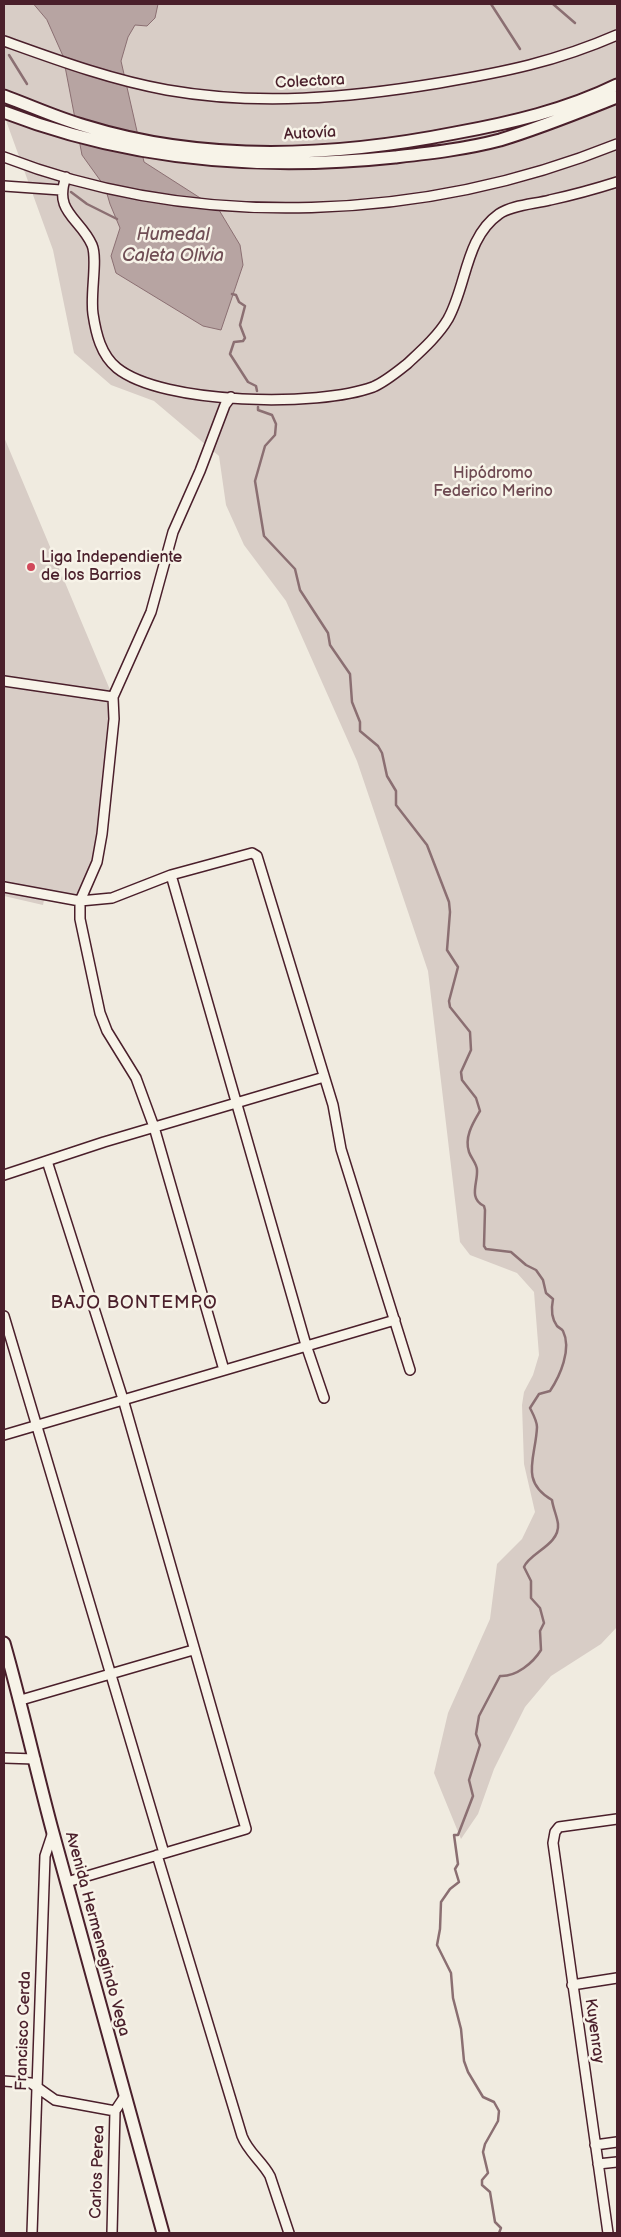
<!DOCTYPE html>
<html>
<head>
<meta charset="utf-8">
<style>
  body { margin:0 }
  #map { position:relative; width:621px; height:2237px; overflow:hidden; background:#f0ebe0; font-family:"Balsamiq Sans",sans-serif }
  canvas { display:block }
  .frame { position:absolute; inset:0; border:5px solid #4a1f2b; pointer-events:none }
</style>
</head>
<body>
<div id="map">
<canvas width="621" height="2237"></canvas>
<div class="frame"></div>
</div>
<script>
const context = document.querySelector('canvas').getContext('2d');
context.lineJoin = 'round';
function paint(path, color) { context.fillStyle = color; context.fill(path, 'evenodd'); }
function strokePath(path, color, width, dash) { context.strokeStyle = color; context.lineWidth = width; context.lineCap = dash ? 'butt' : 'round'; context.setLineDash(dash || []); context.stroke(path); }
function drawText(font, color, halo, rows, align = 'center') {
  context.font = font + ' "Balsamiq Sans",sans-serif'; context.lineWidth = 5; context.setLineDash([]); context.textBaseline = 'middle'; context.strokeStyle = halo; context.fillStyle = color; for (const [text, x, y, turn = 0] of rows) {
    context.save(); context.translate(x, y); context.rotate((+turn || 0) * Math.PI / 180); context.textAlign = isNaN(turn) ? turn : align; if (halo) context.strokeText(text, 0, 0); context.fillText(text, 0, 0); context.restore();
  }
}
const green = new Path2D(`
  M4 4H617V1627L601 1644 551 1676 525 1707 494 1769 478 1814 461 1839 434 1773 448 1713 490 1619 497 1564 522 1539 535 1512 524 1464 522 1405 524 1392 533 1375 539 1355 534 1292 517 1273 470 1255 460 1242 428 971 357 761 286 601 244 545 226 505 219 456 154 401 111 385 74 353 53 250 4 115Z
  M4 437 113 697 102 834 80 901 45 895 43 905 4 896Z`);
const water = new Path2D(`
  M34 4H158L155 18 147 26 135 25 128 37 121 61 144 162 219 210 240 245 243 265 221 330 203 326 116 273 111 256 120 228 110 204 105 187 82 155 63 56 47 20Z`);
const stream = new Path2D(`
  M491 4 520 49
  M553 4 575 23
  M9 55 27 84
  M71 192 87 204 117 219
  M232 294 236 295 239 302 245 306 240 325 245 338 243 341 234 342 230 354 248 382 256 386 257 391
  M258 407V410L272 415 276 424 275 435 265 446 255 481 264 536 295 569 300 590 328 633 330 645 350 674 352 702 360 722V731L378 746 382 753 387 776 396 791V805L427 845 449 902 450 912 447 950 458 967 449 1001 450 1007 470 1032 471 1050 461 1072 462 1080 476 1098 480 1111C473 1123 464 1137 469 1152 471 1158 477 1164 477 1170 478 1183 468 1198 484 1206L485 1210 484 1246 486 1249 511 1252 526 1265 536 1270 543 1280 546 1293 553 1299C551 1309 551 1318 557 1326 559 1328 562 1329 563 1331 572 1349 560 1376 550 1391L539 1394 530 1408C533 1414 537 1421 537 1427 536 1457 519 1481 552 1500 553 1508 557 1516 558 1524 560 1545 529 1553 524 1567L531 1581V1598L540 1608 544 1623 540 1631 541 1650C533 1663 516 1677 500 1676L479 1716 476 1734 480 1745 469 1780 473 1796 458 1835H454L458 1864 455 1869 459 1882 450 1889 441 1902 440 1929 437 1945 451 1973 453 1998 461 2029 464 2061 468 2072 483 2097 494 2102 499 2111 498 2121 485 2144 483 2152 488 2173 482 2180V2185L490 2192 495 2222 501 2228 499 2233`);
const minor = new Path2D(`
  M4 41C57 60 111 80 167 90 258 106 348 98 439 83 504 72 555 62 617 35
  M4 157C198 232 426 221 617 144
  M66 177C53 212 80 218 92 245 98 259 90 294 93 314 96 334 101 355 117 368 163 405 319 407 373 387 385 382 397 372 407 364 421 351 438 336 448 319 467 285 465 238 499 214 512 205 535 204 550 200 573 195 595 189 617 182
  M4 186 61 190
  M4 681 113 697
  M171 875 306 1345 324 1398
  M4 887 80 901 112 898 171 875 252 853 257 856 333 1105 341 1149 410 1370
  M47 1161 123 1399 246 1829 67 1882
  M4 1175 104 1142 324 1077
  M4 1316 164 1853
  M224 1370 154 1127 136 1078 107 1031 100 1013 80 919V901L97 862 102 834 114 719 113 697 151 612 173 532 200 471 225 405 231 397
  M4 1435 395 1320
  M21 1700 193 1650
  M4 1758 35 1759
  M157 1855 242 2136C248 2152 262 2161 270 2176L289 2233
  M572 1985 617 1978
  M4 2081 31 2083 55 2100 115 2111
  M595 2145 617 2142
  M598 2164 617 2162
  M32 2233 45 1856 53 1832
  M112 2233 115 2111 125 2096
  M608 2233 553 1843 555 1832 559 1827 617 1819`);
const tertiary = new Path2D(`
  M4 96C31 106 57 118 85 126 204 163 334 157 455 133 510 123 566 110 617 85
  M4 112C128 160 263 171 395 157 430 153 466 149 500 140 540 128 579 112 617 97
  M4 1643C22 1706 36 1770 53 1833 89 1967 126 2100 163 2233`);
const markers = [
  [31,567,5,"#d1495b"]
];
const streetNames = [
  ["Colectora",310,82,-3],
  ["Autovía",310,134,-3],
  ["Avenida Hermenegindo Vega",97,1934,75],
  ["Francisco Cerda",24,2031,-88],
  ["Kuyenray",594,2031,82],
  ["Carlos Perea",98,2172,-88]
];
const parkNames = [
  ["Hipódromo",493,474],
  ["Federico Merino",493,492]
];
const poiNames = [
  ["Liga Independiente",41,558],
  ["de los Barrios",41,576]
];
const waterNames = [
  ["Humedal",173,235],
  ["Caleta Olivia",173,256]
];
const neighbourhoodNames = [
  ["BAJO BONTEMPO",134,1303]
];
paint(green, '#d8cdc6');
paint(water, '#b7a4a2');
strokePath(water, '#8b6f72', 1);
strokePath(stream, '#8b6f72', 2.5);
strokePath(minor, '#4a1f2b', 12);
strokePath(tertiary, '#4a1f2b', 15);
strokePath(minor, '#f7f3e8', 9);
strokePath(tertiary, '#f7f3e8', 11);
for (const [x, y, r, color] of markers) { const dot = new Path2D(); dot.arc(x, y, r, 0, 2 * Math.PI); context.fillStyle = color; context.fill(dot); strokePath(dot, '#f7f3e8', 2); }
drawText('16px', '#4a1f2b', '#f7f3e8', streetNames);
drawText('16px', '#6e4a52', '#f7f3e8', parkNames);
drawText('16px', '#4a1f2b', '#f7f3e8', poiNames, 'left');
drawText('italic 18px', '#704e55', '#f7f3e8', waterNames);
context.letterSpacing = '1px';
drawText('18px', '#4a1f2b', '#f7f3e8', neighbourhoodNames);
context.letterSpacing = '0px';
</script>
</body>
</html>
